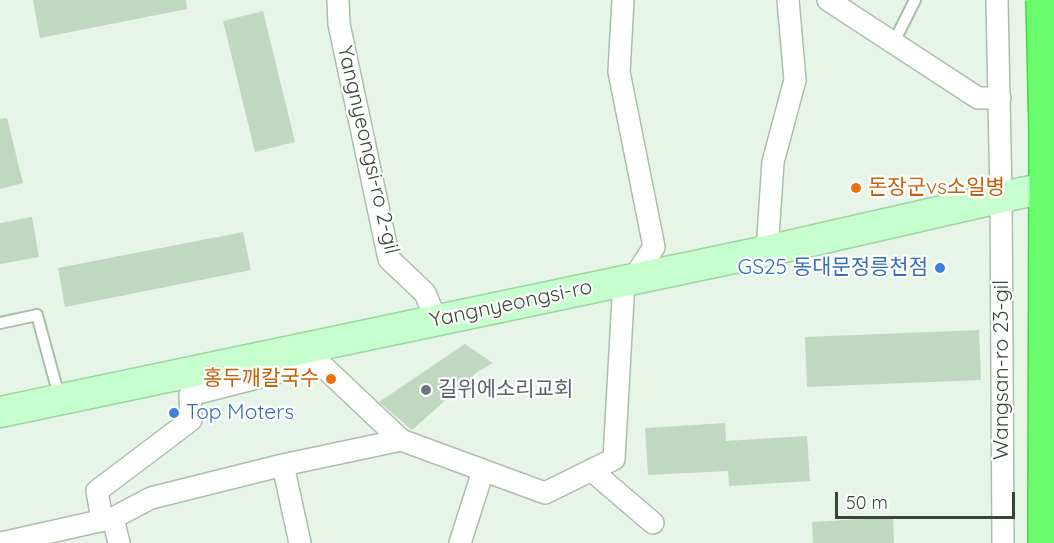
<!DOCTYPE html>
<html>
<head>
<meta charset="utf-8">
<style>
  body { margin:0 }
  #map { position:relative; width:1054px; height:543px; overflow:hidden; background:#e7f4e8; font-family:Quicksand,sans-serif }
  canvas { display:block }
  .scale { position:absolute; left:835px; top:492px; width:180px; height:27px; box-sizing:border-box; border:3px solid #374736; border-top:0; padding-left:8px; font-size:18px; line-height:21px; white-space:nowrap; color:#374736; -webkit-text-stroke:4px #fff; paint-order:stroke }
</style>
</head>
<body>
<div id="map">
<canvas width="1054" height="543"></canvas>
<div class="scale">50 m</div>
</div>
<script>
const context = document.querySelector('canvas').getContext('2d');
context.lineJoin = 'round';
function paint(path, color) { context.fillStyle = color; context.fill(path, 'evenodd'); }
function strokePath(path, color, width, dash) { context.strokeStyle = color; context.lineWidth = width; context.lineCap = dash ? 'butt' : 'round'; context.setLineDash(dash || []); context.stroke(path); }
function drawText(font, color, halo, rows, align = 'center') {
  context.font = font + ' Quicksand,"Noto Sans KR",sans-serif'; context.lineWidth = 4.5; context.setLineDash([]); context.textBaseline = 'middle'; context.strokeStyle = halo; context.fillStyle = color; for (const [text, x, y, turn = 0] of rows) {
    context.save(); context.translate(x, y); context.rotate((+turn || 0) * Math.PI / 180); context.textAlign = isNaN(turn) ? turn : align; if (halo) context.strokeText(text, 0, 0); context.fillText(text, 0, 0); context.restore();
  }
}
const building = new Path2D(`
  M33 0H186L187 9 40 38Z
  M263 11 295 142 255 152 223 21Z
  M7 118 23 183 0 189V119Z
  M32 217 39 257 0 264V223Z
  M243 232 251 270 65 307 58 268Z
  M979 330 981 380 807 387 805 337Z
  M465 344 493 363 476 373 412 430 379 402Z
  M725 423 726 441 807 436 810 481 729 486 728 471 648 475 645 428Z
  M893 517 894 543H813L812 522Z`);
const lane = new Path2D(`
  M894 42 915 0
  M0 323 37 315 59 396`);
const street = new Path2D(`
  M338 0 339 24 389 259 425 293 436 320
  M623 0 619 72 654 247 633 279
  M828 0 978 98H1000
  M997 0 1001 197 1003 543
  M767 251 773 162 795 80 788 0
  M310 354 401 440
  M283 465 300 543
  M591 470 653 523
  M113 518 119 543
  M102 520 97 491 191 420 190 395 319 362
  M1 543 113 518 151 498 283 465 401 440 545 493 614 459 624 281
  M460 543 483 471`);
const secondary = new Path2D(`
  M0 412 767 251 1021 193`);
const secondaryBridge = new Path2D(`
  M1021 193 1054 187`);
const highwayBridge = new Path2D(`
  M1043 0 1046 134 1045 543`);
const markers = [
  [856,188,6,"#e8710a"],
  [940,268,6,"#3f7fe0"],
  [331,379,6,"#e8710a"],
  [426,390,6,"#6b7280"],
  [174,413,6,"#3f7fe0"]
];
const streetNames = [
  ["Yangnyeongsi-ro 2-gil",368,150,77],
  ["Yangnyeongsi-ro",511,304,-12],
  ["Wangsan-ro 23-gil",1002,370,-90]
];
const foodNames = [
  ["돈장군vs소일병",868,188],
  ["홍두깨칼국수",319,379,"right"]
];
const shopNames = [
  ["GS25 동대문정릉천점",928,268],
  ["Top Moters",186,413,"left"]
];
const worshipNames = [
  ["길위에소리교회",438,390]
];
paint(building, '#c1d8c0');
strokePath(lane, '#aabfaa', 14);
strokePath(street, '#aabfaa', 24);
strokePath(secondary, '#9ad69f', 33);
strokePath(lane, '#fff', 10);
strokePath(street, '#fff', 21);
strokePath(secondary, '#c7fecd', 30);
strokePath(secondaryBridge, '#9ad69f', 33, []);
strokePath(highwayBridge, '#3cdc39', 36, []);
strokePath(secondaryBridge, '#c7fecd', 30);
strokePath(highwayBridge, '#6afc6c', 33);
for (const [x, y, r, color] of markers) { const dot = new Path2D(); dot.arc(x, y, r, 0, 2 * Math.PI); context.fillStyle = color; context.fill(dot); strokePath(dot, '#fff', 2); }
drawText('21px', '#374736', '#fff', streetNames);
drawText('21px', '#c56008', '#fff', foodNames, 'left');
drawText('21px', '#366cbe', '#fff', shopNames, 'right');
drawText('21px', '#5b616d', '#fff', worshipNames, 'left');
</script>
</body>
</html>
